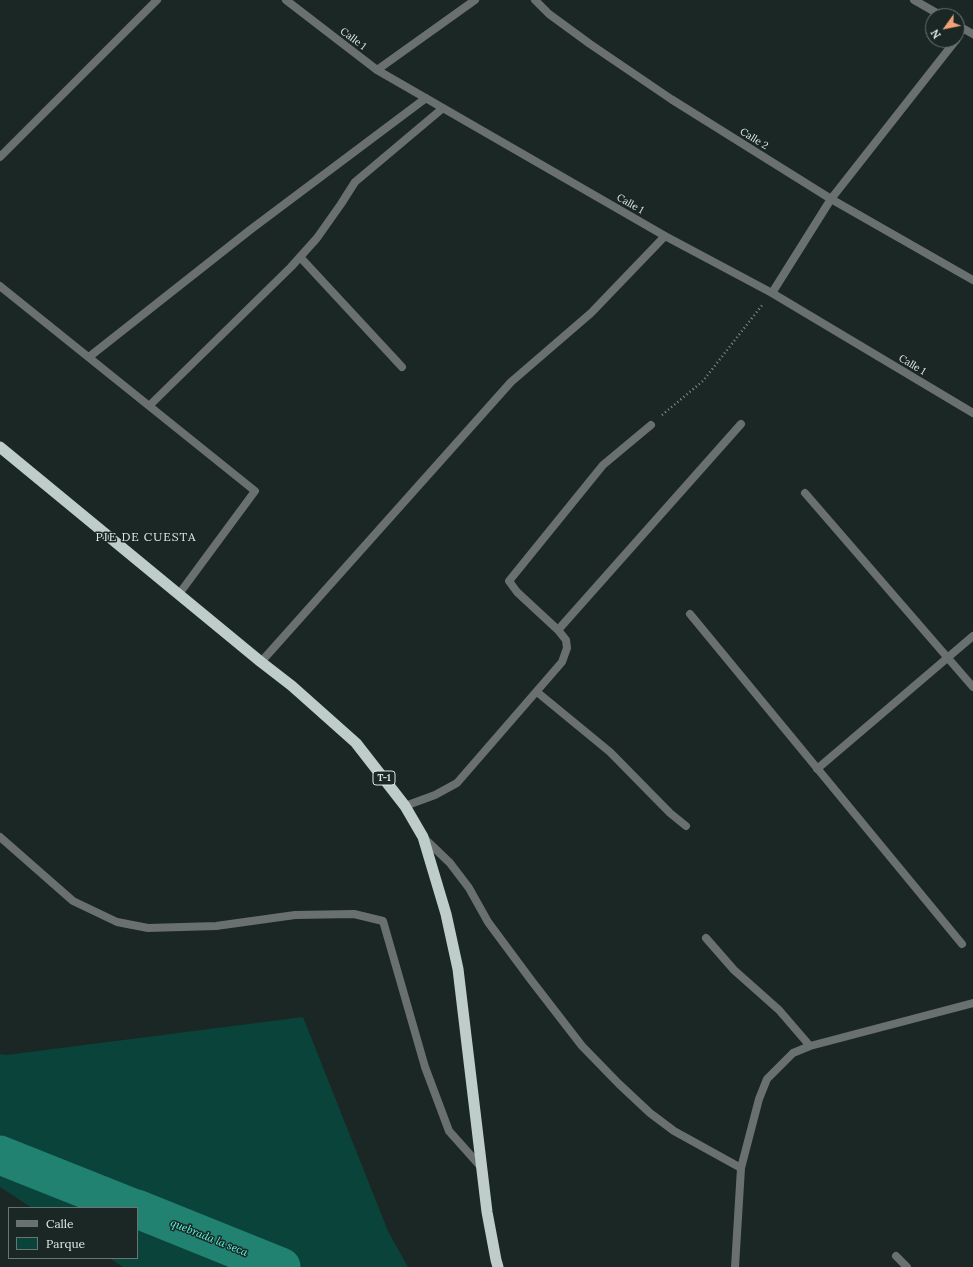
<!DOCTYPE html>
<html>
<head>
<meta charset="utf-8">
<style>
  body { margin:0 }
  #map { position:relative; width:973px; height:1267px; overflow:hidden; background:#1a2724; font-family:Lora,serif }
  canvas { display:block }
  .legend { position:absolute; left:8px; top:1207px; width:130px; height:52px; box-sizing:border-box; background:#1a2724; border:1px solid #697572; margin:0; padding:5px 7px; list-style:none; font-size:12px; color:#e0e9e6 }
  .legend li { display:flex; align-items:center; gap:8px; height:20px }
  .legend b { width:20px; border:1px solid #697572 }
  .north { position:absolute; left:925px; top:8px; width:40px; height:40px; box-sizing:border-box; background:#1a2724; border:1px solid #697572; border-radius:50%; rotate:237deg; font-size:11px; font-weight:700; line-height:16px; text-align:center; color:#e0e9e6 }
  .north::after { content:''; display:block; margin:auto; width:14px; height:18px; background:#f0a279; clip-path:polygon(50% 0,100% 100%,50% 72%,0 100%) }
</style>
</head>
<body>
<div id="map">
<canvas width="973" height="1267"></canvas>
<ul class="legend">
<li><b style="height:5px;background:#6a706f"></b>Calle</li>
<li><b style="height:11px;background:#09433a"></b>Parque</li>
</ul>
<div class="north">N</div>
</div>
<script>
const context = document.querySelector('canvas').getContext('2d');
context.lineJoin = 'round';
function paint(path, color) { context.fillStyle = color; context.fill(path, 'evenodd'); }
function strokePath(path, color, width, dash) { context.strokeStyle = color; context.lineWidth = width; context.lineCap = dash ? 'butt' : 'round'; context.setLineDash(dash || []); context.stroke(path); }
function drawText(font, color, halo, rows, align = 'center') {
  context.font = font + ' Lora,serif'; context.lineWidth = 3; context.setLineDash([]); context.textBaseline = 'middle'; context.strokeStyle = halo; context.fillStyle = color; for (const [text, x, y, turn = 0] of rows) {
    context.save(); context.translate(x, y); context.rotate((+turn || 0) * Math.PI / 180); context.textAlign = isNaN(turn) ? turn : align; if (halo) context.strokeText(text, 0, 0); context.fillText(text, 0, 0); context.restore();
  }
}
const green = new Path2D(`
  M303 1017 388 1231 408 1267H123L109 1258H137V1208H32L0 1187V1054L6 1055Z`);
const river = new Path2D(`
  M0 1155 133 1208
  M137 1209 281 1267`);
const path = new Path2D(`
  M662 415 703 381 763 304`);
const minor = new Path2D(`
  M286 0 377 70 665 236 772 293 973 413
  M535 0 549 14 590 44 671 99 831 199 973 280
  M914 0 942 16
  M957 25 973 34
  M377 70 475 0
  M0 157 157 0
  M300 257 402 367
  M0 286 255 491 179 594
  M772 293 831 199 956 40
  M89 357 250 230 426 98
  M149 406 291 267 317 238 341 204 355 182 443 108
  M805 493 973 687
  M690 614 962 944
  M558 630 741 424
  M261 662 511 382 591 313 665 236
  M537 692 610 752 670 813 686 826
  M817 769 973 636
  M405 806 435 795 457 783 562 662 567 648 566 640 558 630 517 592 509 581 603 465 651 425
  M0 837 73 901 117 922 148 928 216 926 295 915 354 914 383 921 425 1067 449 1131 482 1168
  M425 839 450 863 469 888 488 922 531 980 582 1046 619 1084 650 1113 674 1131 741 1168 759 1099 767 1079 793 1053 810 1046 973 1003
  M706 938 734 970 779 1010 810 1046
  M896 1256 907 1267
  M735 1267 741 1168`);
const trunk = new Path2D(`
  M0 447 261 662 292 686 356 743 405 806 423 837 446 914 458 969 487 1212 496 1260 498 1267`);
const shields = [
  [384,778,22]
];
const shieldNames = [
  ["T-1",384,778]
];
const streetNames = [
  ["Calle 1",353,39,37],
  ["Calle 2",754,139,32],
  ["Calle 1",630,204,30],
  ["Calle 1",912,365,31]
];
const waterNames = [
  ["quebrada la seca",209,1238,22]
];
const quarterNames = [
  ["PIE DE CUESTA",146,538]
];
paint(green, '#09433a');
strokePath(river, '#218272', 39);
strokePath(path, '#848f8c', 2.5, [1, 3]);
strokePath(minor, '#6a706f', 8);
strokePath(trunk, '#becdc9', 11);
for (const [x, y, w] of shields) { const box = new Path2D(); box.roundRect(x - w / 2, y - 7, w, 14, 3); context.fillStyle = '#1a2724'; context.fill(box); strokePath(box, '#e0e9e6', 1); }
drawText('bold 9px', '#e0e9e6', null, shieldNames);
drawText('10px', '#e0e9e6', '#1a2724', streetNames);
drawText('italic 11px', '#57fee2', '#1a2724', waterNames);
context.letterSpacing = '1px';
drawText('12px', '#e0e9e6', '#1a2724', quarterNames);
context.letterSpacing = '0px';
</script>
</body>
</html>
